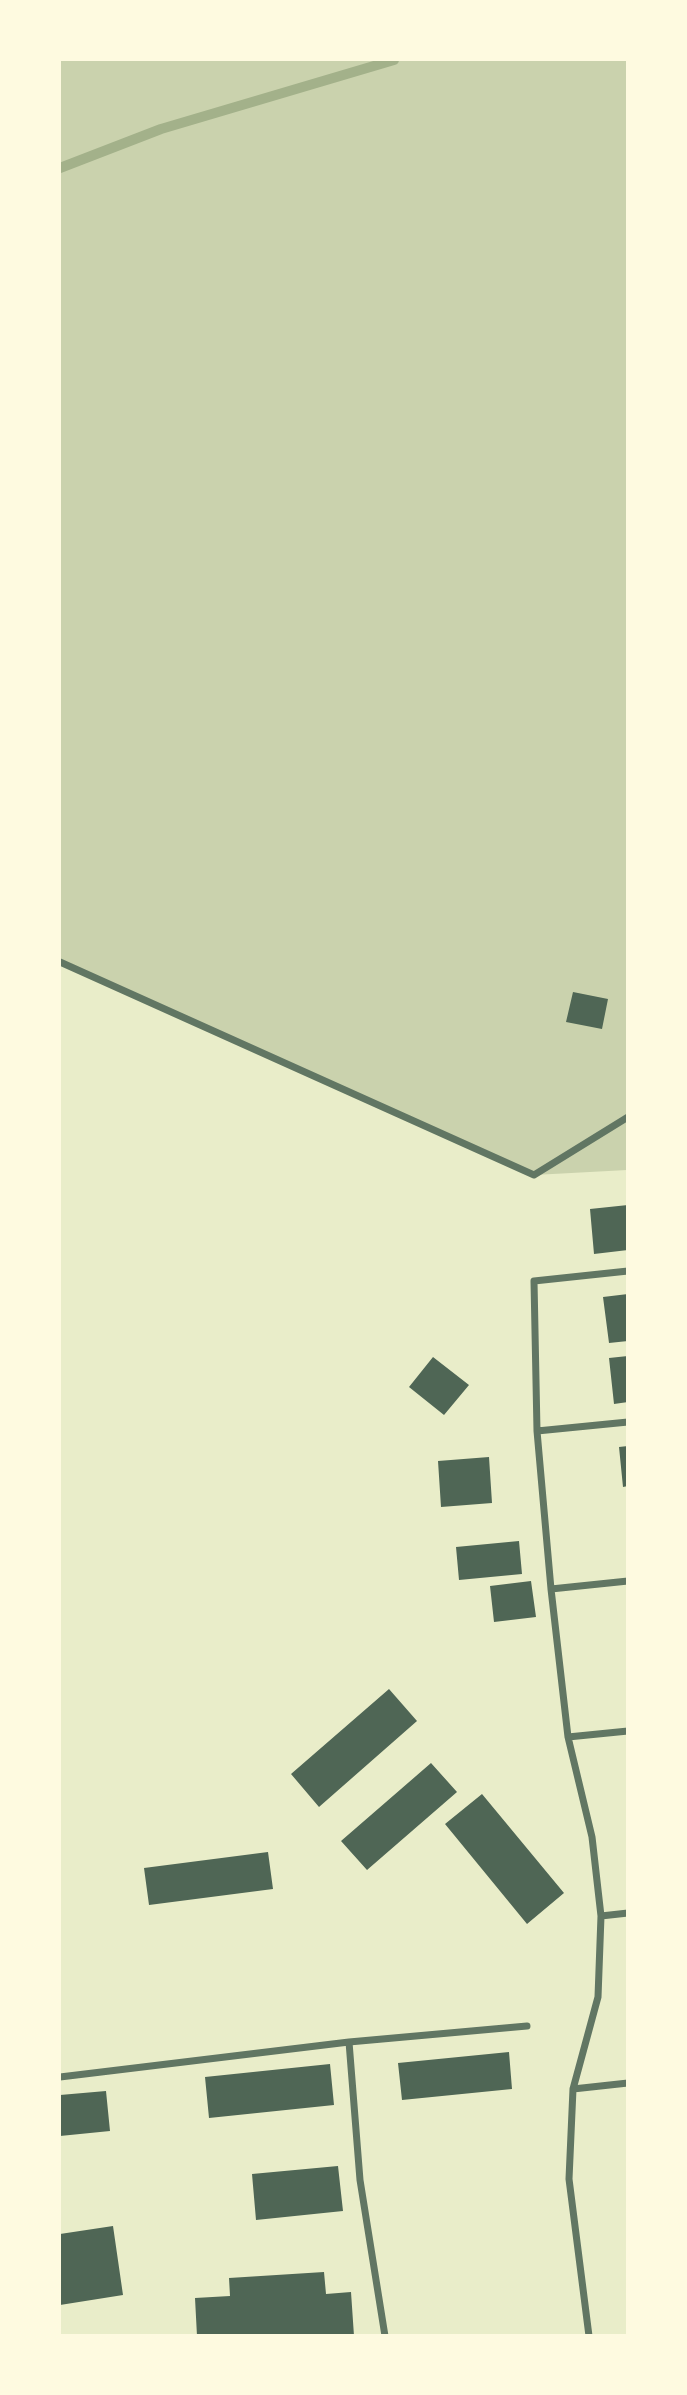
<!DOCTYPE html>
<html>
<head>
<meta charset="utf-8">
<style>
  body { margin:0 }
  #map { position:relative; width:687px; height:2395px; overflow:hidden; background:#e9edc9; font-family:Arial,sans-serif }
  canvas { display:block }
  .frame { position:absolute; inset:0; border:61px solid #fefae0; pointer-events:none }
</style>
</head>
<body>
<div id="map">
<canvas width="687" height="2395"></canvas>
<div class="frame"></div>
</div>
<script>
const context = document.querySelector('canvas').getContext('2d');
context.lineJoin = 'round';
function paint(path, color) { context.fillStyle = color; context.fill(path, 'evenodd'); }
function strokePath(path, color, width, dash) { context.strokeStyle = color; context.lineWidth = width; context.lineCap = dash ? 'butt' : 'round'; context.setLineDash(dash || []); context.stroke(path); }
const green = new Path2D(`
  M60 60H627V1170L534 1175 60 962Z`);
const stream = new Path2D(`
  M60 168 161 129 394 60`);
const building = new Path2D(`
  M573 992 608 999 602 1029 566 1022Z
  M628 1205V1250L594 1254 590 1209Z
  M628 1294V1341L609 1343 603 1297Z
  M628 1356V1402L614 1404 609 1358Z
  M433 1357 469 1385 444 1415 409 1387Z
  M628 1446V1486L623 1487 619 1447Z
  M489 1457 492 1503 441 1507 438 1461Z
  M519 1541 522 1574 459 1580 456 1547Z
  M531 1581 536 1617 494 1622 490 1586Z
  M389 1689 417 1721 319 1807 291 1774Z
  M431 1763 457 1792 367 1870 341 1841Z
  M482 1794 564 1893 527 1924 445 1824Z
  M268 1852 273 1889 149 1905 144 1868Z
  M509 2052 512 2089 402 2100 398 2063Z
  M330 2064 334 2105 209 2118 205 2077Z
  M106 2091 110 2131 60 2136V2095Z
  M338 2166 343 2211 256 2220 252 2174Z
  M113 2226 123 2295 60 2305V2234Z
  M324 2272 326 2294 351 2292 354 2336H197L195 2298 230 2296 229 2278Z`);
const minor = new Path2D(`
  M60 962 534 1175 628 1117
  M537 1431 628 1422
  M551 1589 628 1581
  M568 1737 628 1731
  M601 1916 628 1913
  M349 2042 360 2180 385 2336
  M60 2077 349 2042 527 2026
  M573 2089 628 2083
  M589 2336 569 2179 573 2089 598 1997 601 1916 592 1837 568 1737 551 1589 537 1431 534 1281 628 1271`);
paint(green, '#cad2ad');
strokePath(stream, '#a3b18a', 10);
paint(building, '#4f6655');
strokePath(minor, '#617663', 7);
</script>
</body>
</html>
